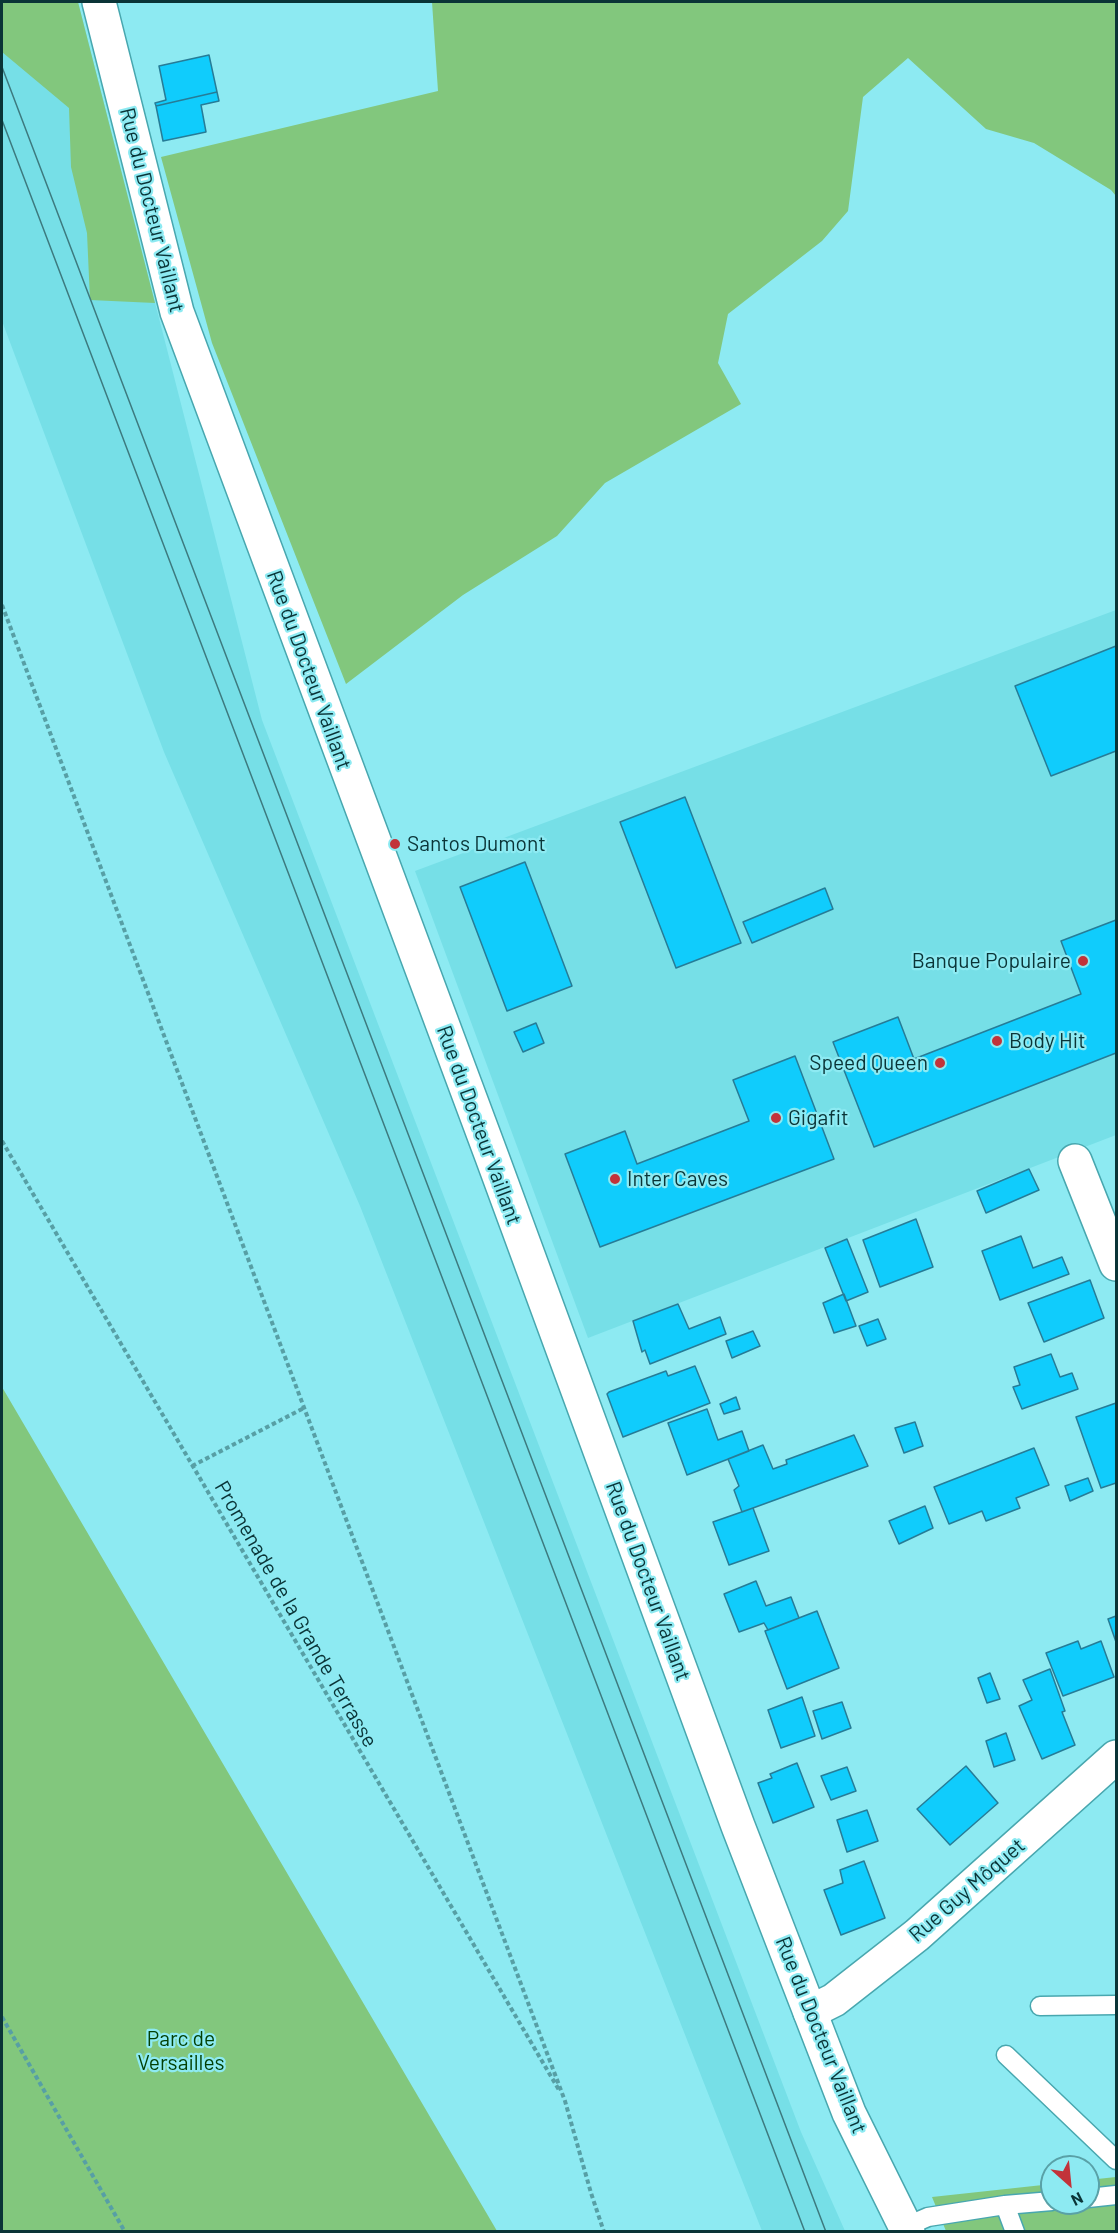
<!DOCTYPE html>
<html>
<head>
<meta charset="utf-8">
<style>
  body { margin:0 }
  #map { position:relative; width:1118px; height:2233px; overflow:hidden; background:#8deaf2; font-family:Barlow,sans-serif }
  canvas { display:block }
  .frame { position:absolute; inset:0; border:3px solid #0a3437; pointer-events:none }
  .north { position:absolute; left:1040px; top:2155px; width:60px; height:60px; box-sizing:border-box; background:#8deaf2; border:2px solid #59a1a7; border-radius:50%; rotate:153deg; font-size:16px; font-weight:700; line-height:24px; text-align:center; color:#0a3437 }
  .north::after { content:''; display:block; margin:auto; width:21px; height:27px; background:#c2333a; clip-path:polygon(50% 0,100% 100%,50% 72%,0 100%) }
</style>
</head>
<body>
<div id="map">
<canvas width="1118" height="2233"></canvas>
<div class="frame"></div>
<div class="north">N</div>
</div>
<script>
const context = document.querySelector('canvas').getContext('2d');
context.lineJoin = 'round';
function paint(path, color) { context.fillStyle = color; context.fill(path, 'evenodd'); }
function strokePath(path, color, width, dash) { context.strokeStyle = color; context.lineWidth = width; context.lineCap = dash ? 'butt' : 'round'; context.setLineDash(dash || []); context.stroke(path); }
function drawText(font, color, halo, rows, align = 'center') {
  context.font = font + ' Barlow,sans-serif'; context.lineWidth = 4.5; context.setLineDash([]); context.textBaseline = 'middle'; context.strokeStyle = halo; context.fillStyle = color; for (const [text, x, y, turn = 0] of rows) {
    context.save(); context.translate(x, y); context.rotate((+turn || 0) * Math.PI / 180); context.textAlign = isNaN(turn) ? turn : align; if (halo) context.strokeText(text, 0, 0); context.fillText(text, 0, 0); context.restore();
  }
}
const built = new Path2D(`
  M2 2H78L262 720 801 2132 845 2231H762L360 1206 164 752 2 321Z
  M1116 610V1135L588 1338 415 871Z`);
const green = new Path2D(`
  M2 2H78L155 303 90 300 87 233 71 167 69 108 2 52Z
  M432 2H1116V196L1111 190 1034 143 986 129 908 58 863 97 848 211 822 241 728 314 718 363 741 404 605 483 557 536 463 595 346 684 212 343 161 157 438 91Z
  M2 1387 497 2231H2Z
  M1116 2177V2231H946L932 2197 1052 2184V2203H1088V2180Z`);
const building = new Path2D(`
  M209 55 217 92 156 106 155 103 166 100 159 66Z
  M217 92 219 101 201 105 206 132 163 141 156 106Z
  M1116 646V751L1051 776 1015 686Z
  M685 797 741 943 676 968 620 822Z
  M525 862 572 986 507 1011 460 887Z
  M825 888 833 909 752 943 743 922Z
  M1116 920V1053L874 1147 833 1042 898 1017 914 1059 1081 994 1061 941Z
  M536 1023 544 1043 523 1052 514 1032Z
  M795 1056 834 1159 600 1247 565 1154 625 1131 637 1164 749 1121 733 1080Z
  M1029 1169 1039 1190 986 1213 977 1191Z
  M916 1219 933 1267 880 1287 863 1240Z
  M1021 1236 1033 1268 1062 1257 1069 1274 1000 1300 982 1251Z
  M847 1239 868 1292 846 1301 825 1248Z
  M1090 1280 1104 1318 1044 1342 1028 1303Z
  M844 1294 856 1326 834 1333 823 1303Z
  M678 1304 689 1329 720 1317 726 1334 650 1364 645 1350 642 1352 633 1321Z
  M878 1319 886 1339 867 1346 859 1326Z
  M753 1331 760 1346 732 1358 726 1341Z
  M1051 1354 1060 1377 1072 1373 1078 1389 1022 1409 1013 1387 1020 1385 1014 1367Z
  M695 1366 710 1403 623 1437 607 1394 609 1392 666 1371 668 1376Z
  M736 1397 740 1409 724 1414 720 1404Z
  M1116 1403V1483L1101 1488 1076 1417Z
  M707 1409 718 1440 742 1431 749 1451 687 1475 668 1423Z
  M915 1422 923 1446 904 1453 895 1428Z
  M854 1435 868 1466 742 1512 734 1490 739 1486 728 1459 763 1445 773 1469 787 1464 786 1460Z
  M1034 1448 1049 1485 1016 1498 1020 1508 986 1521 982 1511 949 1524 934 1487Z
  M1088 1478 1093 1491 1070 1501 1065 1486Z
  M925 1506 933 1528 899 1544 889 1521Z
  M753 1508 769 1551 729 1565 713 1522Z
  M756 1581 766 1606 791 1597 799 1618 768 1630 764 1623 739 1632 724 1594Z
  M817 1611 839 1668 787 1689 765 1631Z
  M1116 1616V1642L1108 1619Z
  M1078 1641 1081 1649 1101 1641 1114 1677 1063 1696 1046 1653Z
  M1050 1669 1065 1711 1062 1712 1075 1745 1042 1759 1019 1706 1032 1700 1023 1680Z
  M990 1673 1000 1699 987 1703 978 1678Z
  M802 1697 815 1736 781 1748 768 1710Z
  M842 1702 851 1728 822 1739 813 1711Z
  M1006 1733 1015 1760 994 1767 986 1741Z
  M797 1763 814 1807 773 1823 758 1783 772 1778 770 1774Z
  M966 1766 998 1803 950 1845 917 1809Z
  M847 1767 856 1791 831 1800 821 1776Z
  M867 1810 878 1841 847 1852 837 1820Z
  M864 1861 885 1918 841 1935 824 1890 843 1883 840 1870Z`);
const path = new Path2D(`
  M2 605 565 2101 591 2193 604 2232
  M2 1141 559 2090
  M192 1466 304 1408
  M2 2017 125 2232`);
const lane = new Path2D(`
  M1040 2006 1116 2005
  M1006 2055 1116 2160
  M1088 2198 1116 2195
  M1005 2205 1052 2201
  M907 2226 928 2217 1005 2205 1015 2232`);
const street = new Path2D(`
  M1075 1161 1116 1264
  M810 2012 834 2000 917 1935 1116 1757`);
const secondary = new Path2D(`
  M99 2 177 312 492 1157 738 1826 849 2113 908 2232`);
const tram = new Path2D(`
  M2 67 826 2232
  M2 120 805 2232`);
const markers = [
  [395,844,6,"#c2333a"],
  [1083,961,6,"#c2333a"],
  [997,1041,6,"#c2333a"],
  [940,1063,6,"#c2333a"],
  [776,1118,6,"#c2333a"],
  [615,1179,6,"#c2333a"]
];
const streetNames = [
  ["Rue du Docteur Vaillant",152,210,76],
  ["Rue du Docteur Vaillant",309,670,70],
  ["Rue du Docteur Vaillant",479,1125,70],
  ["Rue du Docteur Vaillant",648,1581,70],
  ["Promenade de la Grande Terrasse",296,1614,60],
  ["Rue Guy Môquet",967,1890,-41],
  ["Rue du Docteur Vaillant",821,2035,68]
];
const poiNames = [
  ["Santos Dumont",407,844],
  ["Banque Populaire",1071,961,"right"],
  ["Body Hit",1009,1041],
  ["Speed Queen",928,1063,"right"],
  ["Gigafit",788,1118],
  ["Inter Caves",627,1179]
];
const parkNames = [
  ["Parc de",181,2039],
  ["Versailles",181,2063]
];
paint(built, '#76dfe7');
paint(green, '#82c77d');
paint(building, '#10ccfc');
strokePath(building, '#267c97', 1.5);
strokePath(lane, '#48a7af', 21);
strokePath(street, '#48a7af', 36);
strokePath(secondary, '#48a7af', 36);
strokePath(path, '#579fa5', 4, [4.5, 3]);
strokePath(lane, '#fff', 18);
strokePath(street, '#fff', 33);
strokePath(secondary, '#fff', 33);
strokePath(tram, '#3d7a7f', 1.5);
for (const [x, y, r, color] of markers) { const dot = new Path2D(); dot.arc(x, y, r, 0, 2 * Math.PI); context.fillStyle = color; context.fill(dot); strokePath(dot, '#8deaf2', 2); }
drawText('21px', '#0a3437', '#8deaf2', streetNames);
drawText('21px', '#0a3437', '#8deaf2', poiNames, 'left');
drawText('21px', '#023f03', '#8deaf2', parkNames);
</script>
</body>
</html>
